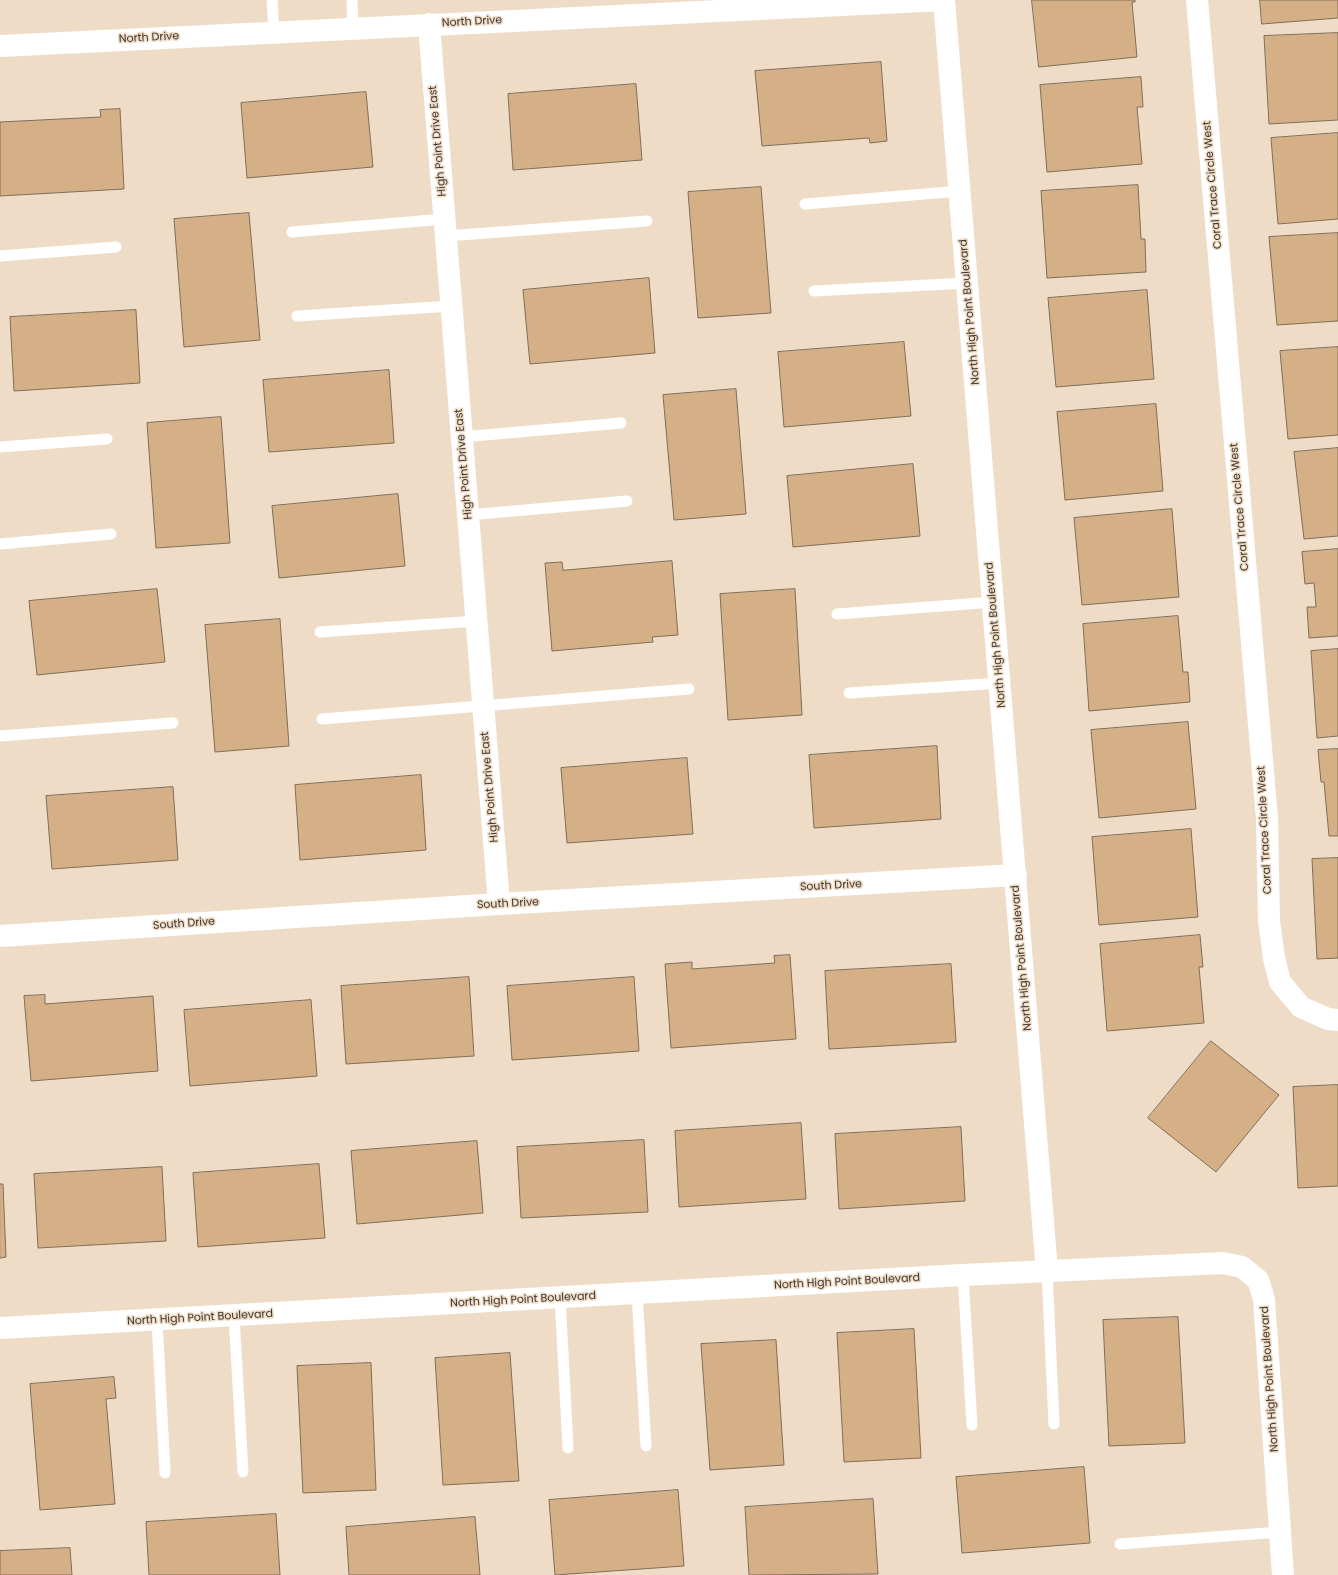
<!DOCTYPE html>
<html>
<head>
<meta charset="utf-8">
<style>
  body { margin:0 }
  canvas { display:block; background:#efdcc7 }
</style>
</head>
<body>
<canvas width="1338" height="1575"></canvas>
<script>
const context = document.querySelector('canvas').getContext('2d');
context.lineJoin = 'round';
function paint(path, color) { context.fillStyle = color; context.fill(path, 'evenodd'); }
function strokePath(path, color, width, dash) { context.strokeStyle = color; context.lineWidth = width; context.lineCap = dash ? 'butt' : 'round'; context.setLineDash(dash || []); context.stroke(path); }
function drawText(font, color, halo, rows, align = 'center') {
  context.font = font + ' Poppins,sans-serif'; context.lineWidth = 3; context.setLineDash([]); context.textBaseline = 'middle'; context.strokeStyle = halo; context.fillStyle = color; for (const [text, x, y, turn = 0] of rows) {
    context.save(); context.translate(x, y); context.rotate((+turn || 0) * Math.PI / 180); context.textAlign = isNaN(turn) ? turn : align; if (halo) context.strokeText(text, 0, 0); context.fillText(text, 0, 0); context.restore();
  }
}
const building = new Path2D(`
  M1032 0H1135V2H1132L1137 57 1039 67Z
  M1260 0H1338V18L1262 24Z
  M1338 33V120L1269 124 1264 36Z
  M881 62 887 141 870 143 869 138 762 146 755 71Z
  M1141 77 1143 107H1137L1142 164 1047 172 1040 85Z
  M636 84 642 160 513 170 508 94Z
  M366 92 373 167 247 178 241 103Z
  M120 109 124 189 0 196V122L101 117 100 110Z
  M1338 133V219L1278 224 1271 138Z
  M1138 185 1141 239H1145L1146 272 1047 278 1041 191Z
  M761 187 771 313 698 318 688 192Z
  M249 213 260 340 184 347 174 219Z
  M1338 233V321L1277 325 1269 237Z
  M649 278 655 353 530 364 523 290Z
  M1147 290 1154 379 1056 387 1048 298Z
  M136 310 140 383 14 391 10 317Z
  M904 342 911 416 784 427 778 352Z
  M1338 347V435L1288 439 1280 351Z
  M389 370 394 443 269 452 263 380Z
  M736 389 746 514 674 520 663 395Z
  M1156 404 1163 491 1065 500 1057 412Z
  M221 417 230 543 156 548 147 423Z
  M1338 448V536L1304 539 1294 452Z
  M913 464 920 536 793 547 787 476Z
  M398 494 405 566 279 578 272 506Z
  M1172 509 1179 597 1082 605 1074 518Z
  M1338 549V636L1309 638 1307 607H1316L1314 583 1305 584 1302 552Z
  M672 561 678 635 652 637 653 642 552 651 545 563 562 562 563 570Z
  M157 589 165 662 37 675 29 601Z
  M795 589 802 715 728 720 720 594Z
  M1178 616 1183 672H1188L1190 702 1089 711 1083 624Z
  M280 619 289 746 215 752 205 625Z
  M1338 649V736L1317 738 1311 651Z
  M1188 722 1196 809 1099 818 1091 730Z
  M937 746 941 819 814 828 809 755Z
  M1338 749V836H1329L1324 782H1321L1318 750Z
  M687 758 693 834 567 843 561 768Z
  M421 775 426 850 300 860 295 785Z
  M173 787 178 860 52 869 46 796Z
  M1191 829 1198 917 1099 925 1092 837Z
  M1338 858V958L1317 959 1312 859Z
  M1200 935 1203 967H1199L1204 1023 1107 1031 1100 944Z
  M790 955 796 1039 671 1048 665 964 692 962V969L775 963 774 956Z
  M951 964 956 1042 829 1049 825 971Z
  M469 977 474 1056 346 1064 341 986Z
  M634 977 639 1051 512 1060 507 986Z
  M45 995V1004L153 996 158 1071 31 1081 24 996Z
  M311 1000 317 1076 190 1086 184 1010Z
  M1211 1041 1279 1095 1216 1172 1148 1118Z
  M1338 1085V1186L1298 1188 1293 1087Z
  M801 1123 806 1199 679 1207 675 1131Z
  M961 1127 965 1201 839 1209 835 1134Z
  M644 1140 648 1212 521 1218 517 1147Z
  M477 1141 483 1213 357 1224 351 1151Z
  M319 1164 325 1238 198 1247 193 1173Z
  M162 1167 166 1241 38 1248 34 1174Z
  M0 1184H3L6 1257 0 1258Z
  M1178 1317 1185 1443 1109 1446 1103 1320Z
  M914 1329 921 1458 844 1462 837 1333Z
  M776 1340 784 1465 710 1470 701 1344Z
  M510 1353 519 1481 443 1485 435 1358Z
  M371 1363 376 1490 303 1493 297 1366Z
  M114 1377 116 1398 106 1399 115 1504 40 1510 30 1384Z
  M1084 1467 1090 1543 962 1553 956 1477Z
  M678 1490 684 1566 555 1575 549 1500Z
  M873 1499 878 1574 749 1575 745 1507Z
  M276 1514 280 1575H149L146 1522Z
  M475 1517 480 1575H349L346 1527Z
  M70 1548 72 1575H0V1551Z`);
const service = new Path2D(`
  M272 0 274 32
  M352 0 353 28
  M805 204 960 191
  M292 232 444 219
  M446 236 647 221
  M0 256 116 247
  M814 291 967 283
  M297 316 451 306
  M462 437 621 423
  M0 447 107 439
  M468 515 627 501
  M0 544 111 534
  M837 614 993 602
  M320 632 477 621
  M849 693 1000 683
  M322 719 689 689
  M0 736 173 723
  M1047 1271 1054 1424
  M963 1275 972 1425
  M637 1293 646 1446
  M560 1297 568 1448
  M234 1316 243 1472
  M157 1320 165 1473
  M1120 1544 1280 1532`);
const minor = new Path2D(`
  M944 0 1047 1271
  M1197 0 1267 818 1269 921 1274 958 1280 982 1301 1007 1328 1019 1338 1020
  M429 24 499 904
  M0 46 944 0
  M0 936 499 904 1016 875
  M0 1328 963 1275 1223 1263 1242 1267 1258 1280 1264 1299 1283 1575`);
const streetNames = [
  ["North Drive",472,22,-3],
  ["North Drive",149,38,-3],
  ["High Point Drive East",438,141,-95],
  ["Coral Trace Circle West",1213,185,-95],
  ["North High Point Boulevard",970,312,-95],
  ["High Point Drive East",464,464,-95],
  ["Coral Trace Circle West",1240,507,-95],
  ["North High Point Boulevard",996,635,-95],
  ["High Point Drive East",490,787,-95],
  ["Coral Trace Circle West",1265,830,-93],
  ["South Drive",831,886,-3],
  ["South Drive",508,904,-3],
  ["South Drive",184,924,-4],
  ["North High Point Boulevard",1022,958,-95],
  ["North High Point Boulevard",847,1282,-3],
  ["North High Point Boulevard",523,1300,-3],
  ["North High Point Boulevard",200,1318,-3],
  ["North High Point Boulevard",1270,1379,-94]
];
paint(building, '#d5b086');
strokePath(building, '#7f6e5b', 1);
strokePath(service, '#fff', 11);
strokePath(minor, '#fff', 22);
drawText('11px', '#3d352d', '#efdcc7', streetNames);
</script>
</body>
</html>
